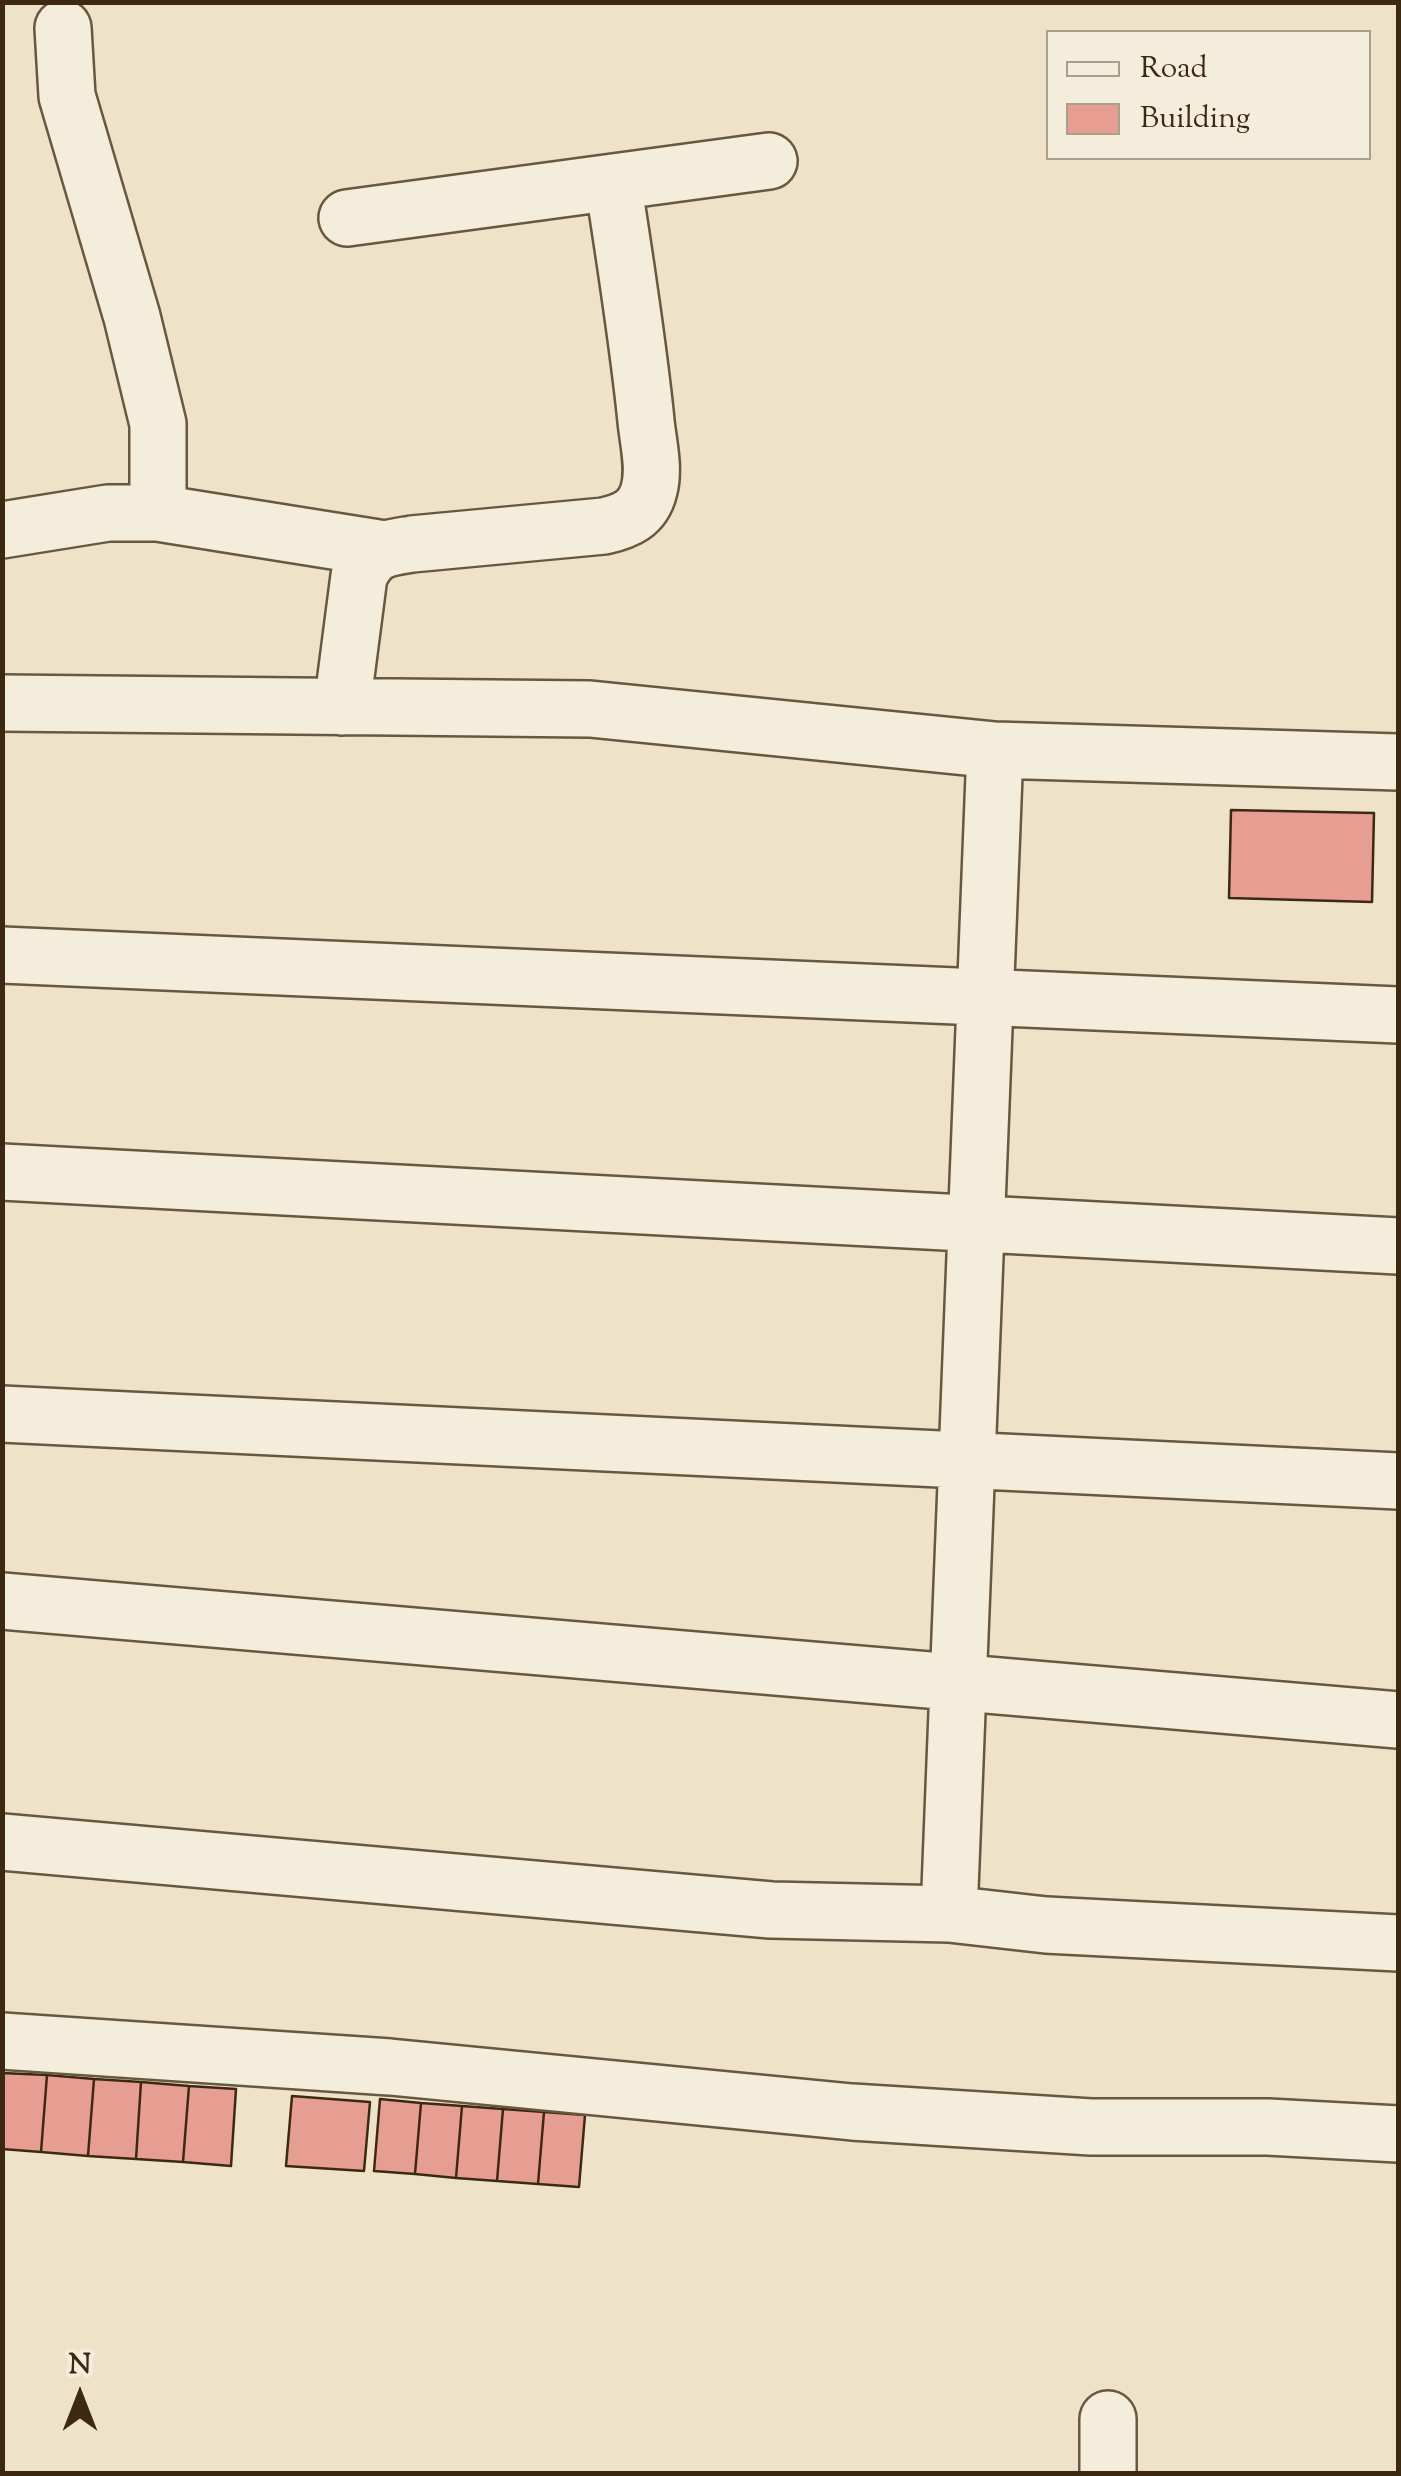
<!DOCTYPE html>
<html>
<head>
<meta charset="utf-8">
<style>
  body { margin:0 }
  #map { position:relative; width:1401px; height:2476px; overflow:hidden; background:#eee3c9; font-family:"Sorts Mill Goudy",serif }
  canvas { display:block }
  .frame { position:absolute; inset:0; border:5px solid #3d2912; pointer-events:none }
  .legend { position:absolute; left:1046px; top:30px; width:325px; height:130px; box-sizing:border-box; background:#f4eddc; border:2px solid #ab9f8b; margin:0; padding:12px 18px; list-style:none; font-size:30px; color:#3d2912 }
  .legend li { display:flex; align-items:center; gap:20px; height:50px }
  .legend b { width:50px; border:2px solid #ab9f8b }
  .north { position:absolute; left:30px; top:2346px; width:100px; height:100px; -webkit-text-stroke:8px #f4eddc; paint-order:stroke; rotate:0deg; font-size:28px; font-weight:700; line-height:40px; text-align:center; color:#3d2912 }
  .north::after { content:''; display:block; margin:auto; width:35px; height:45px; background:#3d2912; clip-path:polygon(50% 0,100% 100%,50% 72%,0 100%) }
</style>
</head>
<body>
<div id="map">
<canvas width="1401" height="2476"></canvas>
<div class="frame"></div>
<ul class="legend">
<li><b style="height:12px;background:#f4eddc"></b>Road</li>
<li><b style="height:28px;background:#e69e92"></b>Building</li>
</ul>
<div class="north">N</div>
</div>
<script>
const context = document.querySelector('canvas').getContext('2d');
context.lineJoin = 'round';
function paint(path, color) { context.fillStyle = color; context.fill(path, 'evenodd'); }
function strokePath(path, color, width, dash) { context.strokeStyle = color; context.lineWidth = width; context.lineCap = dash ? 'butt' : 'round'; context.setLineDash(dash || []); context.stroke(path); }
const building = new Path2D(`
  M1231 810 1374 813 1372 902 1229 898Z
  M2 2073 47 2075 41 2152 2 2149Z
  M47 2075 94 2079 88 2156 41 2152Z
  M94 2079 141 2082 136 2159 88 2156Z
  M141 2082 189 2086 183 2162 136 2159Z
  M189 2086 236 2089 231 2166 183 2162Z
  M292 2096 370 2102 364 2171 286 2166Z
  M380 2099 421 2103 415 2174 374 2171Z
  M421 2103 462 2106 456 2178 415 2174Z
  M462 2106 503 2109 497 2181 456 2178Z
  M503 2109 544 2112 538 2184 497 2181Z
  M544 2112 585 2115 579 2187 538 2184Z`);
const minor = new Path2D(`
  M347 218 769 161
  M158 513 384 549
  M2 530 108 513H158V424L132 317 67 96 63 28
  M2 703 590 709 995 750 1398 762
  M342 707 359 576C372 549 383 549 412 544L604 526C626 521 643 514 649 490 655 468 648 442 646 421 638 341 625 261 613 182
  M2 955 1398 1015
  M2 1172 1398 1246
  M2 1414 1398 1481
  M2 1601 1398 1720
  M2 1842 771 1910 949 1914 1046 1925 1398 1943
  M949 1914 995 750
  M2 2041 390 2067 852 2112 1091 2127H1268L1398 2134
  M1108 2474V2419`);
paint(building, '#e69e92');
strokePath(building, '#3d2912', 2.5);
strokePath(minor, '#695840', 60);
strokePath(minor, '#f4eddc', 55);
</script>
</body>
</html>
